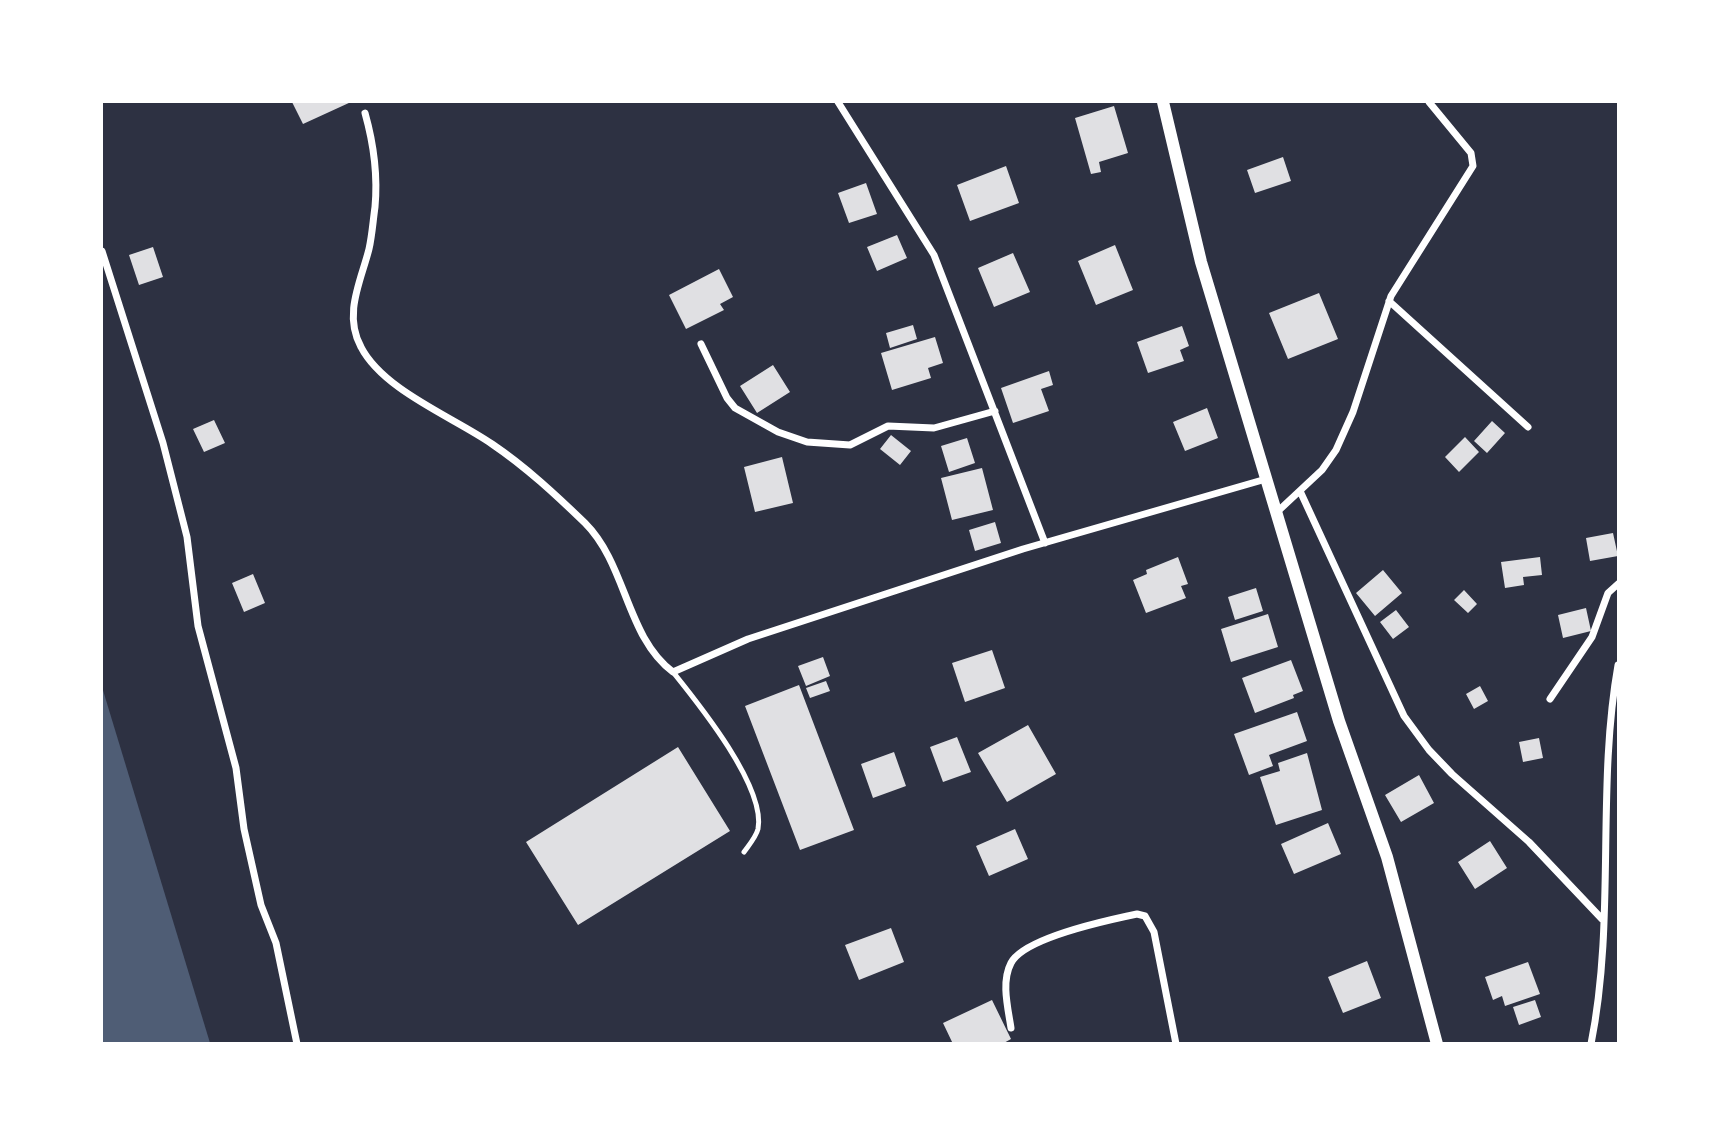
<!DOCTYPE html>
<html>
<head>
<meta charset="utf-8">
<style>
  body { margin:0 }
  #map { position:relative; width:1720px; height:1145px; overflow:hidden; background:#2d3142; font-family:Spectral,serif }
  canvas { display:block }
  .frame { position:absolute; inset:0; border:103px solid #fff; pointer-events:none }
</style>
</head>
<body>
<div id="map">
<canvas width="1720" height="1145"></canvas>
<div class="frame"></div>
</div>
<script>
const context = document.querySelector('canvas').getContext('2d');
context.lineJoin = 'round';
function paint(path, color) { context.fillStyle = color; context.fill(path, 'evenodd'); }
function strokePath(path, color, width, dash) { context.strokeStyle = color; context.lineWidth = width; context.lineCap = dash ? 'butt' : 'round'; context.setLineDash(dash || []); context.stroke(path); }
const water = new Path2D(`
  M102 687 210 1043H102Z`);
const building = new Path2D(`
  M292 102H351L303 124Z
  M1114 106 1128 153 1099 162 1101 172 1091 174 1075 118Z
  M1283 157 1291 181 1255 193 1247 170Z
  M1006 166 1019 203 970 221 957 185Z
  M866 183 877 214 849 223 838 193Z
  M897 235 907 258 877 271 867 247Z
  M1115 245 1133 290 1096 305 1078 261Z
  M153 247 163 277 139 285 129 255Z
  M1013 253 1030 292 994 307 978 268Z
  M719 269 733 297 720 304 724 310 686 329 669 295Z
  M1319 293 1338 339 1288 359 1269 313Z
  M913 325 917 339 890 348 886 333Z
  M1182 326 1189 346 1180 350 1184 361 1148 373 1137 342Z
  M935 337 943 363 928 368 931 378 892 390 881 353Z
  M773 365 790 392 757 413 740 386Z
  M1049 371 1053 385 1041 389 1049 411 1013 423 1001 388Z
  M1207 408 1218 438 1185 451 1173 422Z
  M214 420 225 443 204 452 193 429Z
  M1492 421 1505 433 1487 453 1474 441Z
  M891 435 911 451 900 465 880 449Z
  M1465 437 1479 452 1459 472 1445 457Z
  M967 438 975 463 949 472 941 446Z
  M782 457 793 503 755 512 744 467Z
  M982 468 993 510 952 520 941 478Z
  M995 522 1001 543 975 551 969 530Z
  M1613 533 1618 556 1590 561 1586 538Z
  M1178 557 1188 584 1181 586 1186 598 1146 613 1133 580 1147 574 1146 570Z
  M1540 557 1542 575 1523 577 1524 585 1505 588 1501 562Z
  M1383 570 1402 593 1375 616 1356 593Z
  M253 574 265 603 244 612 232 583Z
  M1256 588 1263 611 1235 620 1228 597Z
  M1464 590 1477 604 1468 613 1454 600Z
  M1586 608 1591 631 1563 638 1558 615Z
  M1396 610 1409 627 1393 639 1380 622Z
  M1268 614 1278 647 1231 662 1221 629Z
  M992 650 1005 688 965 702 952 663Z
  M823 657 830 676 806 686 798 666Z
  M1291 660 1303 691 1293 695 1294 698 1255 713 1242 678Z
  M826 681 830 691 810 698 806 688Z
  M799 685 854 830 800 850 745 706Z
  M1480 686 1488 701 1474 709 1466 694Z
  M1297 712 1307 741 1269 755 1273 766 1249 775 1234 734Z
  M1028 725 1056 774 1007 802 978 753Z
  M957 737 971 772 943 782 930 747Z
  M1539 738 1543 758 1523 762 1519 742Z
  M678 747 730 831 578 925 526 842Z
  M894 752 906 786 873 798 861 764Z
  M1307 753 1322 810 1276 825 1260 777 1280 771 1278 763Z
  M1419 775 1434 803 1401 822 1385 795Z
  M1328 823 1341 854 1294 874 1281 844Z
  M1015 829 1028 859 989 876 976 846Z
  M1490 841 1507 868 1475 889 1458 862Z
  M891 928 904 962 859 980 845 945Z
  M1367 961 1381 998 1343 1013 1328 977Z
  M1528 962 1540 994 1505 1006 1502 996 1493 1000 1485 977Z
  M992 1000 1011 1039 1002 1044H953L943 1023Z
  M1535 1000 1541 1017 1519 1025 1513 1007Z`);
const service = new Path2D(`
  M673 672C698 703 766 787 758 829 756 837 749 845 744 852`);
const minor = new Path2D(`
  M838 102 934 255 1045 543
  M365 113C374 145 378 174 375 207 373 221 372 236 369 249 361 281 343 314 361 347 383 390 453 417 492 444 526 467 556 495 585 523 627 565 626 637 673 672L748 639 1023 549 1266 479
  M102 251 163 443 187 537 198 626 236 768 244 829 261 905 276 943 297 1044
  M1389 301 1528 427
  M701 344 727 398 735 408 778 432 807 442 850 445 888 426 934 428 995 411
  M1300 491 1404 716 1429 750 1452 774 1529 842 1602 919
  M1276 513 1322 470 1336 450 1353 412 1391 296 1473 166 1471 153 1429 102
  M1550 699 1592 637 1608 593 1618 584
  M1011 1028C1008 1008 1001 982 1011 963 1024 938 1108 920 1137 914L1145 916 1154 932 1176 1044
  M1591 1044C1616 919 1596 789 1618 665`);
const tertiary = new Path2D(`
  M1163 102 1201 262 1339 721 1387 857 1437 1044`);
paint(water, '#4f5d75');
paint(building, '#e0e0e3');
strokePath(service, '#fff', 5);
strokePath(minor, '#fff', 7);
strokePath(tertiary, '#fff', 12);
</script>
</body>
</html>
